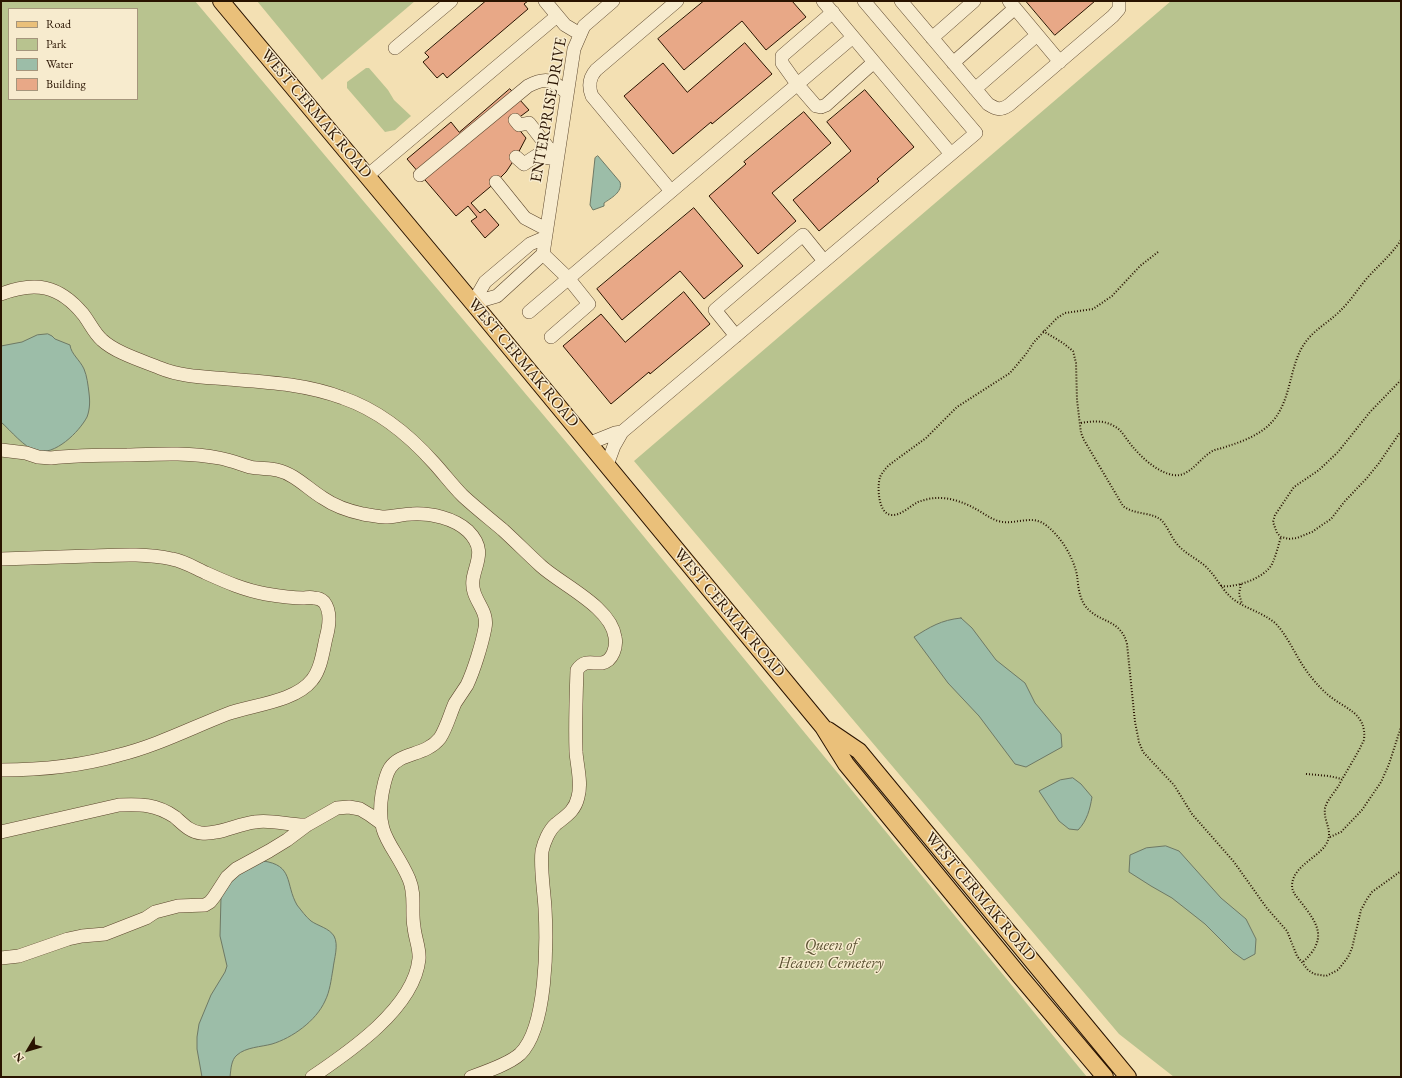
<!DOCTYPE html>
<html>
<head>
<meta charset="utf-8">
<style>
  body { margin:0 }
  #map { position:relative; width:1402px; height:1078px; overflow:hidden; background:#f3e0b3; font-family:"EB Garamond",serif }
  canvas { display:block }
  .frame { position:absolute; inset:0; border:2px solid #291300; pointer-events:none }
  .legend { position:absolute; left:8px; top:8px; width:130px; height:92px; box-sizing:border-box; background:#f7ebce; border:1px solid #a5957c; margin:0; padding:5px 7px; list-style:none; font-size:12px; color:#291300 }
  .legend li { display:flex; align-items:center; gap:8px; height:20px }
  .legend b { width:20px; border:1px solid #a5957c }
  .north { position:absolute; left:8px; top:1030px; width:40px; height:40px; -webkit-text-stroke:3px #f7ebce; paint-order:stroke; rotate:232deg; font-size:11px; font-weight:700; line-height:16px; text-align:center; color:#291300 }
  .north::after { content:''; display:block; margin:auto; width:14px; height:18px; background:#291300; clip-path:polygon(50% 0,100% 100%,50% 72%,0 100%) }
</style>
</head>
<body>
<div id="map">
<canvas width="1402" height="1078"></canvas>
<div class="frame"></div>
<ul class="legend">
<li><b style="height:5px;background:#eac07a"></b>Road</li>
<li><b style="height:11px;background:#b8c38f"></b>Park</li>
<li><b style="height:11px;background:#9cbda8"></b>Water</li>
<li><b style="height:11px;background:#e8a887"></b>Building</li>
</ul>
<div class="north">N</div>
</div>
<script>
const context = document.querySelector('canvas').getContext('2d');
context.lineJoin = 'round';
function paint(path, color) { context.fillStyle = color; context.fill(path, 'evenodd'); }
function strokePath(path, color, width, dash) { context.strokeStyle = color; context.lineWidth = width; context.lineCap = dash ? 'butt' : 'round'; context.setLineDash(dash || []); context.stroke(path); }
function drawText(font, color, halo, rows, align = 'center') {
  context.font = font + ' "EB Garamond",serif'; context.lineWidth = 3; context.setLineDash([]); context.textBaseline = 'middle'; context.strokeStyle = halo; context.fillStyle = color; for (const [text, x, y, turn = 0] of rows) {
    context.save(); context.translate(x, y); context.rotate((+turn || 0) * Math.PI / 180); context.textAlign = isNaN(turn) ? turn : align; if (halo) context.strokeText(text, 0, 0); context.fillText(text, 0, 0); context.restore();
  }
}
const green = new Path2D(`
  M1 1H195L572 449 1087 1077H1ZM9 9H137V99H9Z
  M257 1H415L322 80Z
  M1171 1H1401V1077H1174L1119 1034 634 461Z
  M366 68H369L388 90 394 100 411 116 395 130 385 132 347 88V82Z`);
const water = new Path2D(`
  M598 156 620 182C623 192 611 198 604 203V206L593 210 590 205 595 158Z
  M48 334 52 336 55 339 70 345C71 354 80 360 84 369 87 376 88 385 89 393 90 401 90 409 87 417 79 432 55 456 36 451 24 447 11 431 1 422V346L22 342 37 335Z
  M961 618 972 628 996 660 1025 683 1035 703 1061 734 1062 747 1026 767 1015 764 979 716 948 683 914 637C930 627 941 620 961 618Z
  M1073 778 1081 784 1092 797C1090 809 1087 821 1078 830L1069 829 1059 821 1039 791 1060 780Z
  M1166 846 1179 851 1221 898 1246 919 1256 939 1255 954 1244 960 1233 952 1205 924 1172 898 1151 886 1129 872 1130 855 1146 848Z
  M263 861C294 865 285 884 297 905 301 910 306 917 311 921 318 926 329 928 334 936 339 945 334 959 333 969 331 980 330 991 325 1001 316 1021 292 1038 272 1044 261 1047 246 1047 237 1055 231 1060 231 1069 230 1077H202L197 1049V1037L199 1024 211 995 225 972 227 966 220 936 221 897 224 889 242 870Z`);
const building = new Path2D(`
  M486 1H528L524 4 528 9 447 78 443 73 437 78 423 62 429 57 425 53Z
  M704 1H792L806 17 766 50 742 21 684 70 658 39Z
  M1026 1H1095L1055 35Z
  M745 43 772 74 712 124 711 122 673 154 624 96 663 63 687 92Z
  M510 89 529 110 513 122 526 138 516 157 506 172 496 182 471 203 480 213 485 209 499 225 485 238 471 221 477 217 468 206 456 216 407 159 451 122 459 132Z
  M865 90 914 147 877 179 879 181 819 231 793 200 851 151 827 122Z
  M804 112 831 143 772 193 796 221 758 254 709 196 746 164 744 162Z
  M694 208 743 266 704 299 680 271 622 320 597 289Z
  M684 292 710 324 650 374 649 372 611 404 563 346 601 314 625 342Z`);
const path = new Path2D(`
  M1158 252 1140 266 1112 296 1093 309 1065 313 1057 318 1034 342 1026 354 1010 373 957 407 926 438 889 465C885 469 882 473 880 477 877 487 878 513 891 515 901 516 910 506 918 502 924 500 930 498 936 498 948 497 963 502 974 508 982 512 989 518 998 521 1015 526 1032 513 1047 526 1062 538 1073 557 1077 575 1078 585 1079 596 1084 604 1097 624 1120 617 1127 644L1135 722 1139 742 1143 752 1174 785 1192 814 1234 862 1266 907 1287 931 1297 956 1308 970 1314 974 1326 976 1338 970 1348 957 1352 948 1361 910 1367 899 1372 892 1401 871
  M1043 331 1063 343 1073 351 1076 363 1077 400 1081 433 1084 440 1123 506C1134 515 1154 512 1162 521 1168 527 1171 537 1177 544 1186 555 1201 560 1210 571 1218 580 1223 591 1233 599 1246 609 1262 612 1275 623 1286 634 1292 648 1300 661 1307 673 1317 685 1327 694 1344 709 1367 712 1364 740 1357 755 1347 770 1339 785 1335 792 1327 800 1325 808 1323 823 1335 831 1325 846 1315 859 1293 867 1292 885 1292 892 1296 896 1300 901 1319 925 1328 939 1302 963
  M1401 380 1370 412 1338 452 1319 470 1294 487 1275 515 1273 522 1277 533 1281 537 1289 539 1297 538 1312 532 1322 525 1331 519 1345 501 1367 478 1379 463 1401 431
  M1081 423C1092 421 1104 420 1114 426 1122 430 1126 439 1132 446 1142 458 1157 472 1173 475 1189 478 1199 459 1211 452 1215 449 1220 449 1225 447 1238 443 1252 438 1263 430 1295 407 1286 364 1308 339 1318 327 1332 320 1342 309 1352 299 1359 287 1369 276 1380 264 1392 254 1401 240
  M1241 584 1239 594 1242 604
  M1221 586C1236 588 1265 578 1272 564 1276 556 1278 546 1281 537
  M1306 774 1329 776 1342 779
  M1330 837 1341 832 1362 810 1381 782 1389 764 1401 727`);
const minor = new Path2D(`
  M545 1 565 25 580 34
  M823 1 951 154
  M901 1 988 104C996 109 1000 111 1009 105L1113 16 1119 9V1
  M1009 1 1060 62
  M833 12 782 56V63L797 84 816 106 821 107 826 105 874 62
  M932 38 974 1
  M395 48 451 1
  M953 63 1015 8
  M975 89 1037 35
  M515 120 519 125 529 123 557 159
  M516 157 524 164 536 156 557 159
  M420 175 528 86C547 76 552 80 567 93
  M367 176 557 16
  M496 182 525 218 546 229
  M671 191 592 96C588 86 589 78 596 70L677 1
  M543 254 569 279 589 304 551 337
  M1 294C35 281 59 285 83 314 90 323 94 333 102 340 116 353 143 361 160 368 182 377 205 377 228 379 267 382 306 384 343 398 378 410 409 435 434 463 444 474 453 486 463 496 476 508 490 519 503 530 516 542 528 554 541 566 562 585 611 607 615 637 617 646 613 661 602 663 591 664 585 659 577 670 576 698 575 725 576 752 577 766 582 783 578 797 575 811 566 816 556 824 549 830 544 842 542 851 540 867 544 891 545 908 547 944 547 1028 520 1054 509 1064 485 1072 471 1077
  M473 303 497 296 543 254 574 49 584 26 613 1
  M473 303 485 282 530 244 544 238
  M529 312 853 37
  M736 336 715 310 803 235 824 261
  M590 443 615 433 622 432
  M1 450 26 453 38 457 51 458C76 455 102 455 127 455 157 454 189 452 219 458 230 460 240 464 250 467 259 469 269 468 277 470 295 474 308 489 323 498 336 507 349 511 363 514 370 515 378 517 385 517 394 517 403 514 412 514 431 513 454 518 468 531 492 555 467 570 474 592 478 605 488 613 485 628 482 644 474 670 467 685 463 691 459 697 455 703 450 714 447 727 440 738 426 756 400 752 390 768 385 776 384 785 382 794 375 837 394 844 409 879 416 895 411 911 414 927 415 938 420 949 419 959 414 1008 349 1052 312 1077
  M607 465 614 446 622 432 976 133 864 1
  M1 559C31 558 61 557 90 556 118 555 145 553 172 559 184 561 195 568 206 573 226 582 244 590 266 594 278 596 290 598 303 598 306 598 310 597 314 598 317 598 321 599 324 602 332 612 329 627 326 638 323 651 321 669 312 680 295 702 251 705 227 714 191 728 156 746 119 755 81 766 41 770 1 770
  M1 832 119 805C140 804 156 804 175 817 183 824 190 832 201 833 219 835 237 824 255 822 272 819 290 826 307 825
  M1 958 19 956 68 939 82 936 105 934 146 918 155 912 178 906 205 905 210 902 214 897 227 877 236 869 269 851 287 840 307 825 337 808 349 807 360 809 370 815 381 823`);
const major = new Path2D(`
  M221 1 473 303 823 727 846 764 1019 975 1105 1077
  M828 730 859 751 1128 1077`);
const streetNames = [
  ["ENTERPRISE DRIVE",549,110,-80],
  ["WEST CERMAK ROAD",316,114,50],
  ["WEST CERMAK ROAD",523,363,50],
  ["WEST CERMAK ROAD",729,613,50],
  ["WEST CERMAK ROAD",980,897,50]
];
const parkNames = [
  ["Queen of",831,946],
  ["Heaven Cemetery",831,964]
];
paint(green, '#b8c38f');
paint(water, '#9cbda8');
strokePath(water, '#6e7965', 1);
paint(building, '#e8a887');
strokePath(building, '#291300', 1);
strokePath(minor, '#5c462d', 14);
strokePath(major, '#291300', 18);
strokePath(path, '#291300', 2, [1, 2]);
strokePath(minor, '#f7ebce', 13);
strokePath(major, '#eac07a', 16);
drawText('16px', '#291300', '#f7ebce', streetNames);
drawText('italic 16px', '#5b5132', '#f7ebce', parkNames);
</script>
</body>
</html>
